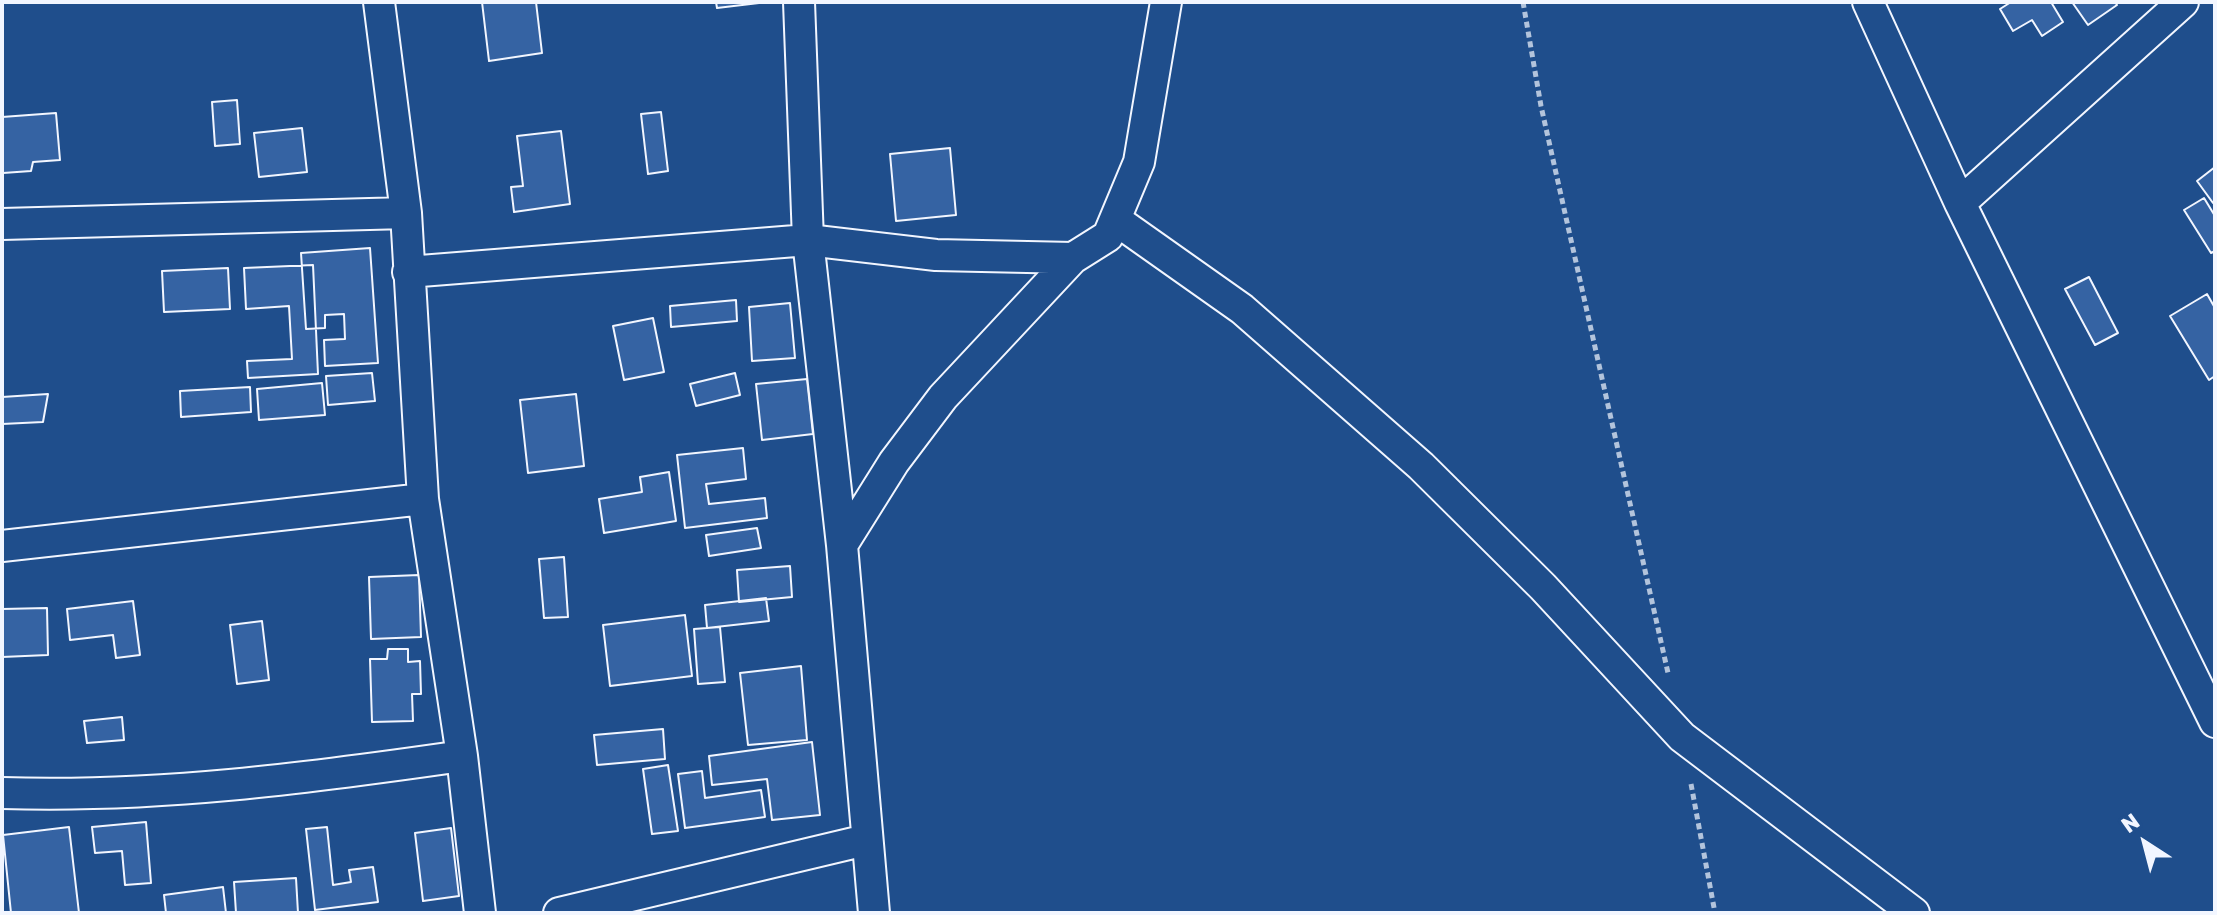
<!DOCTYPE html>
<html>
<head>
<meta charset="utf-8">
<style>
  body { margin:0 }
  #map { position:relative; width:2217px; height:915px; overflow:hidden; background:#1f4e8c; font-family:Rubik,sans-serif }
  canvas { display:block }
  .frame { position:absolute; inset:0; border:4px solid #f2f6ff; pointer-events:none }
  .north { position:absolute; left:2105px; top:803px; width:80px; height:80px; -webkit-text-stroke:6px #1f4e8c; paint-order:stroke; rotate:324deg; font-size:22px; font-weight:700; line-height:32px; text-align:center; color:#f2f6ff }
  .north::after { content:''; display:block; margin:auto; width:28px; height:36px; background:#f2f6ff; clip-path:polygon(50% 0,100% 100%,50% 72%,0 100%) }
</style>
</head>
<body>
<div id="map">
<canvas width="2217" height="915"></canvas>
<div class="frame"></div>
<div class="north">N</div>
</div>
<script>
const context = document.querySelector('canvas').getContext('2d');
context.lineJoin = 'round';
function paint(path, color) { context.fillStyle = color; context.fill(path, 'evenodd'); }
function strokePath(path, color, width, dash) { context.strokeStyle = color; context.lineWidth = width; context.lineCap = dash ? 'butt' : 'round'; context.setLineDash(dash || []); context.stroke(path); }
const building = new Path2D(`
  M482 2H536L542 53 489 61Z
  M716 2H759V3L717 8Z
  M2011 2H2051L2063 22 2042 36 2032 20 2013 31 2000 9Z
  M2072 2H2115L2117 5 2088 25Z
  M237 100 240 144 215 146 212 102Z
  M661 112 668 171 648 174 641 114Z
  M56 113 60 160 33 162 31 171 3 173 2 117Z
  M302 128 307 172 259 177 254 133Z
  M561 131 570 204 514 212 511 187 523 186 517 136Z
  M950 148 956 215 896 221 890 154Z
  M2215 167V202L2213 203 2197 181Z
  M2204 198 2215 216V251L2211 253 2184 210Z
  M370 248 378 363 325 366 324 340 345 339 344 314 325 315V328L306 329 301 253Z
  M313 265 318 374 248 378 247 361 292 359 289 306 246 309 244 268Z
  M228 268 230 309 164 312 162 271Z
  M2089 277 2118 333 2095 345 2065 289Z
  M2207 294 2215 308V376L2209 380 2170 316Z
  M736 300 737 321 671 327 670 306Z
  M790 303 795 358 752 361 749 307Z
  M653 318 664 372 624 380 613 326Z
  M372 373 375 401 328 405 326 376Z
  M735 373 740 395 696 406 690 384Z
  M807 379 813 434 762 440 756 384Z
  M322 383 325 415 259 420 257 389Z
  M250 387 251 412 181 417 180 391Z
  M48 394 43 422 2 424V397Z
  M576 394 584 466 528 473 520 400Z
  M743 448 746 479 706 484 709 504 765 498 767 518 685 528 677 455Z
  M669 472 676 521 604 533 599 499 642 492 640 477Z
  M757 528 761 548 709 556 706 535Z
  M564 557 568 617 544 618 539 559Z
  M790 566 792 597 739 602 737 570Z
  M419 575 421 637 371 639 369 577Z
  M766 598 769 621 707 628 705 605Z
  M133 601 140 655 116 658 113 635 70 640 67 609Z
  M47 608 48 655 2 657V609Z
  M685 615 692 676 610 686 603 625Z
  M262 621 269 680 237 684 230 625Z
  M720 627 725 682 698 684 694 629Z
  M388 649H408V662L420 661 421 694H412L413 721 372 722 370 659H387Z
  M801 666 807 740 748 745 740 673Z
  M122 717 124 740 87 743 84 721Z
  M663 729 665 759 597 765 594 735Z
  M812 742 820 815 772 820 767 779 712 785 709 756Z
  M668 765 678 831 652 834 643 769Z
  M702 771 705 798 761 790 765 817 685 828 678 774Z
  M146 822 151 883 125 885 122 851 95 853 92 827Z
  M69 827 79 913H11L3 835Z
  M327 827 333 885 351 882 349 870 373 867 378 902 315 910 306 829Z
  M451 828 459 896 423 901 415 833Z
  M296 878 298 913H236L234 882Z
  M223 887 226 913H166L164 895Z`);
const path = new Path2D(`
  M1523 2 1541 106 1668 673
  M1691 784 1715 913`);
const minor = new Path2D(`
  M379 2 406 213 423 499 462 756 480 913
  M799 2 808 240 842 545 874 913
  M1868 2 1960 203 2215 722
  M1960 203 2183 2
  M1116 220 1242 309 1421 466 1543 587 1682 737 1914 913
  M2 224 406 213
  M408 272 808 240 936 255 1073 258 1108 236 1139 162 1166 2
  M842 545 894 462 943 397 1073 258
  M2 546 423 499
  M2 793C157 798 309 778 462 756
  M559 913 866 840`);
paint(building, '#3563a3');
strokePath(building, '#f2f6ff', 2);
strokePath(minor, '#f2f6ff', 34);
strokePath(path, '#b3c4dc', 5, [6, 4]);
strokePath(minor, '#1f4e8c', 30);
</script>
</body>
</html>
